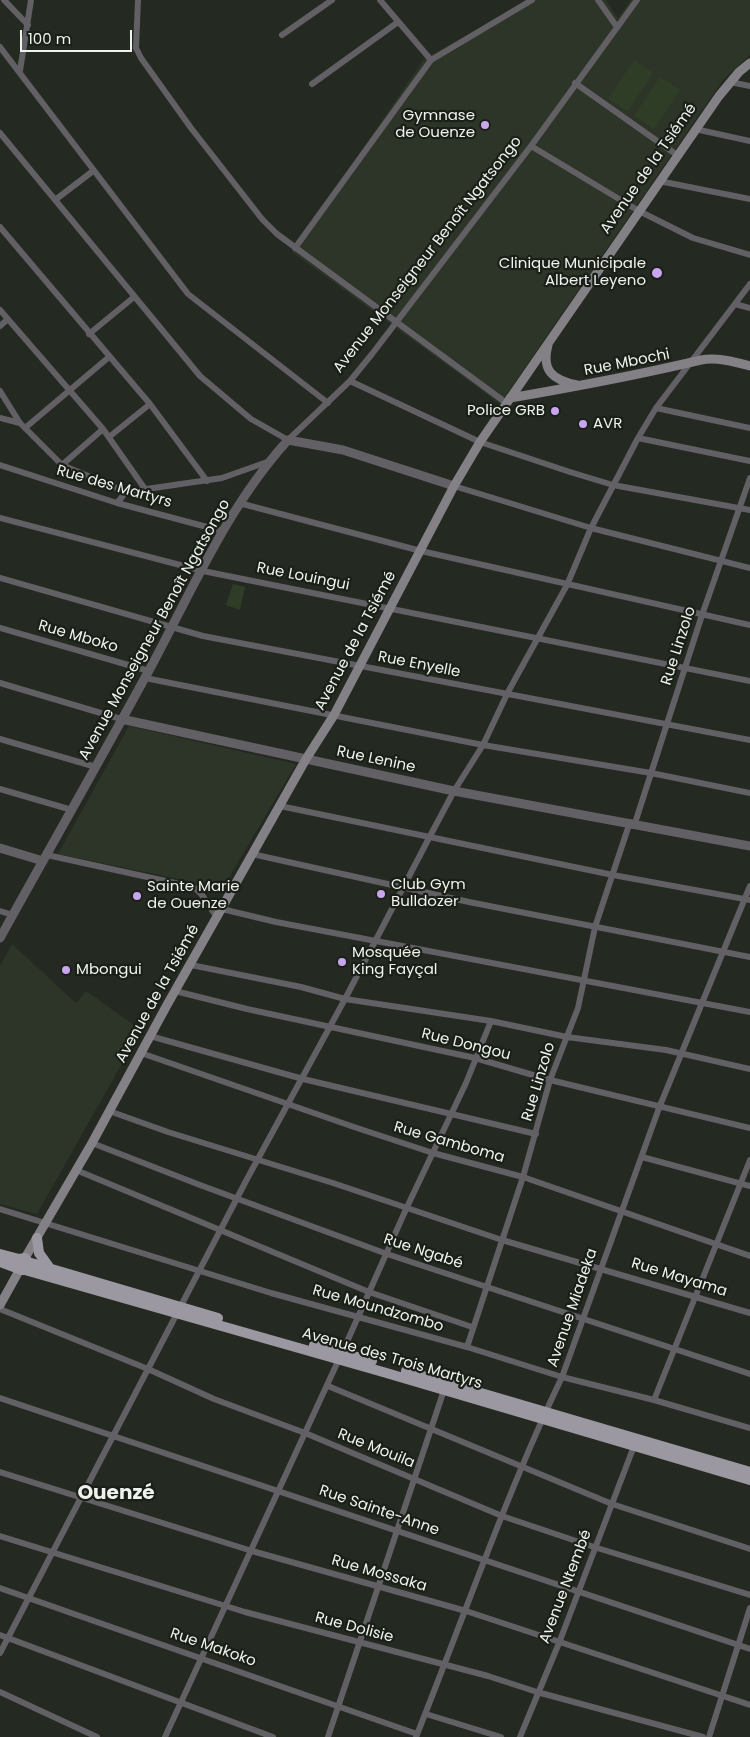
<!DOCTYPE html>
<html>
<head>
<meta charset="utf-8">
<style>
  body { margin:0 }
  #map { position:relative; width:750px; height:1737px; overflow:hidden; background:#242921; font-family:Poppins,sans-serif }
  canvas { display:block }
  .scale { position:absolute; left:20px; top:30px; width:112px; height:22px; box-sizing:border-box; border:2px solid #eff2ed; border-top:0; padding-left:6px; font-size:15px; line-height:18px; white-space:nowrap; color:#eff2ed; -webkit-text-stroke:4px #1a1f18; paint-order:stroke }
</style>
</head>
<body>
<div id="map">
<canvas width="750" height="1737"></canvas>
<div class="scale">100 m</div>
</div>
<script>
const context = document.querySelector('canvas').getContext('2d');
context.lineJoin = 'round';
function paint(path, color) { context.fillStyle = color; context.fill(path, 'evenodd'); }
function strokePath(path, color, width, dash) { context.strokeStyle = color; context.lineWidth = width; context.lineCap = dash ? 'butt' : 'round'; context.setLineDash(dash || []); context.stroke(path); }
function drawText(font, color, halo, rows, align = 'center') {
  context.font = font + ' Poppins,sans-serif'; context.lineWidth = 4.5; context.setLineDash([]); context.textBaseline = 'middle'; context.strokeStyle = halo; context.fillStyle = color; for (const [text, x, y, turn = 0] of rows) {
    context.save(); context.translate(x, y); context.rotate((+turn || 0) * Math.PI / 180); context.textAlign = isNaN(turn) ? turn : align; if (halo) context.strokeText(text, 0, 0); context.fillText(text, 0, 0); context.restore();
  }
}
const built = new Path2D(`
  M529 0H606L618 18 631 0H750V55L723 80 500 404 292 252 424 59Z
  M129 726 296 764 223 888 58 854Z
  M12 944 76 1003 86 991 141 1030 37 1214 0 1204V966Z`);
const green = new Path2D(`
  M634 60 653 73 628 111 608 99Z
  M660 77 680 90 654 129 634 116Z
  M233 584 245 587 240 610 226 605Z`);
const minor = new Path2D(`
  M4 0 28 25
  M138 0 136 48 141 58 191 128 262 219 277 234 505 402
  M380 0 431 60
  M598 0 617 27
  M282 35 332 0
  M0 47 188 294 328 403
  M20 71 31 0
  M730 82 750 86
  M575 83 677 155
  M312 84 398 22
  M695 129 750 141
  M0 133 200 376 251 419 288 440 350 381 372 354 531 146 637 0
  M531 146 639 211 693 238 750 255
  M659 181 750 199
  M55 200 93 171
  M0 227 150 404 207 481
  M295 248 431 60 532 0
  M735 304 750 308
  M0 310 103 429 145 489
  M0 326 8 319
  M89 334 134 297
  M350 381 480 442 570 472 613 485 750 510
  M0 391 20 423 62 465 126 492 117 503
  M656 408 750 428
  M0 418 20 423
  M25 428 109 357
  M109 437 150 404
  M638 438 750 461
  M0 465 117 503 222 531
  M62 465 103 429
  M454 486 591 528 750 568
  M126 492 222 478 270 461
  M239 503 421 551 750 625
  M0 518 203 571 750 681
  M0 578 203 636 750 740
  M0 628 149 671
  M145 678 483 745 651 773 750 793
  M0 683 121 719
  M0 739 96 767
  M0 789 72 810
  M280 806 613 875 750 900
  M635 823 702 615 750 478
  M252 854 469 902 750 957
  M47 855 193 887C205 893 207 908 218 917
  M222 909 276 922 750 1012
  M0 911 13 915
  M191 965 301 987 345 999 491 1021 567 1037 666 1050 750 1069
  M175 991 247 1009 475 1058 550 1080 750 1128
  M150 1036 303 1079 536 1134
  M141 1053 354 1127 433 1153 523 1177 750 1256
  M109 1111 168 1132 333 1183 502 1240 750 1313
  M92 1143 200 1185 387 1254 750 1374
  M642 1157 750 1186
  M76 1170 369 1292 472 1327
  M0 1209 271 1293 467 1347 562 1377 654 1400 750 1428
  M0 1309 148 1369 214 1399 305 1433 502 1516 594 1547 750 1595
  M467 1347 523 1177 550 1080 578 1008 595 927 630 822
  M342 1353 407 1207 466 1083 491 1021
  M328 1386 612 1504 750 1549
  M0 1398 750 1649
  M654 1400 750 1160
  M0 1472 252 1551 466 1611 750 1705
  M0 1536 245 1612 488 1676 537 1692 703 1737
  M0 1588 417 1734
  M0 1635 273 1737
  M0 1653 247 1179 345 999 429 838 454 791 483 745 508 692 567 585 591 528 638 438 656 408 750 284
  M0 1692 97 1737
  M426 1714 501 1737
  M165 1737 339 1359
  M328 1737 444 1390
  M416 1737C464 1617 506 1494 562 1377L659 1108 750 886
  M520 1737 559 1643 634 1446
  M709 1737 750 1608`);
const tertiary = new Path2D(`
  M121 719 454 791 750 846
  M0 848 43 861
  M0 938C51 846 103 755 153 663 194 586 229 505 288 440L343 450 454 486`);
const secondary = new Path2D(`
  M548 345C541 371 553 380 577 385
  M510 398C574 387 638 375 701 360 717 357 735 362 750 366
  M25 1258 92 1143 167 1005 306 759 334 715 454 486 480 442 719 96 739 72 750 63
  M0 1305 20 1269`);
const primary = new Path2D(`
  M37 1238 39 1253 49 1267
  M0 1254 19 1259
  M0 1262 22 1270 27 1268 28 1262 25 1258 19 1259 17 1267
  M28 1262 218 1318
  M25 1270 383 1372 750 1480
  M314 1345 372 1361
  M406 1371 750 1472`);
const markers = [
  [485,125,5,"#c8a5ef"],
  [657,273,6,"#c8a5ef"],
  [555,411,5,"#c8a5ef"],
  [583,424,5,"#c8a5ef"],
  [381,894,5,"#c8a5ef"],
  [137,896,5,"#c8a5ef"],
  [342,962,5,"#c8a5ef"],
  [66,970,5,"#c8a5ef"]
];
const poiNames = [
  ["Gymnase",475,116,"right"],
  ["de Ouenze",475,133,"right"],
  ["Clinique Municipale",646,264,"right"],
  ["Albert Leyeno",646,281,"right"],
  ["Police GRB",545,411,"right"],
  ["AVR",593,424],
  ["Club Gym",391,885],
  ["Bulldozer",391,902],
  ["Sainte Marie",147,887],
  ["de Ouenze",147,904],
  ["Mosquée",352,953],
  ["King Fayçal",352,970],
  ["Mbongui",76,970]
];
const streetNames = [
  ["Avenue de la Tsiémé",649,169,-55],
  ["Avenue Monseigneur Benoît Ngatsongo",428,255,-52],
  ["Rue Mbochi",627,363,-11],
  ["Rue des Martyrs",114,487,16],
  ["Rue Louingui",303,577,11],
  ["Avenue Monseigneur Benoît Ngatsongo",155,630,-61],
  ["Rue Mboko",78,637,16],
  ["Avenue de la Tsiémé",356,641,-62],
  ["Rue Linzolo",679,646,-72],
  ["Rue Enyelle",419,665,11],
  ["Rue Lenine",376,760,12],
  ["Avenue de la Tsiémé",158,994,-61],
  ["Rue Dongou",466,1045,14],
  ["Rue Linzolo",539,1082,-73],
  ["Rue Gamboma",449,1143,16],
  ["Rue Ngabé",423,1252,18],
  ["Rue Mayama",679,1278,17],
  ["Avenue Miadeka",573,1308,-71],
  ["Rue Moundzombo",378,1309,16],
  ["Avenue des Trois Martyrs",392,1359,16],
  ["Rue Mouila",376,1449,22],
  ["Rue Sainte-Anne",379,1511,19],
  ["Rue Mossaka",379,1574,16],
  ["Avenue Ntembé",566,1587,-69],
  ["Rue Dolisie",354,1628,15],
  ["Rue Makoko",213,1648,19]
];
const districtNames = [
  ["Ouenzé",116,1494]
];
paint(built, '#2d3528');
paint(green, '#2f3d27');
strokePath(minor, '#626064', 6);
strokePath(tertiary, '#626064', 9);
strokePath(secondary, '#838086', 9);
strokePath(primary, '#9c98a1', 10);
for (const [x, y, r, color] of markers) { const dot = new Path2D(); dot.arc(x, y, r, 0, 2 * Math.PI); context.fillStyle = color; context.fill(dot); strokePath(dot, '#1a1f18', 2); }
drawText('15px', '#eff2ed', '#1a1f18', poiNames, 'left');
drawText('15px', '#eff2ed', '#1a1f18', streetNames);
drawText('bold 20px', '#eff2ed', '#1a1f18', districtNames);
</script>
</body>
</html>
